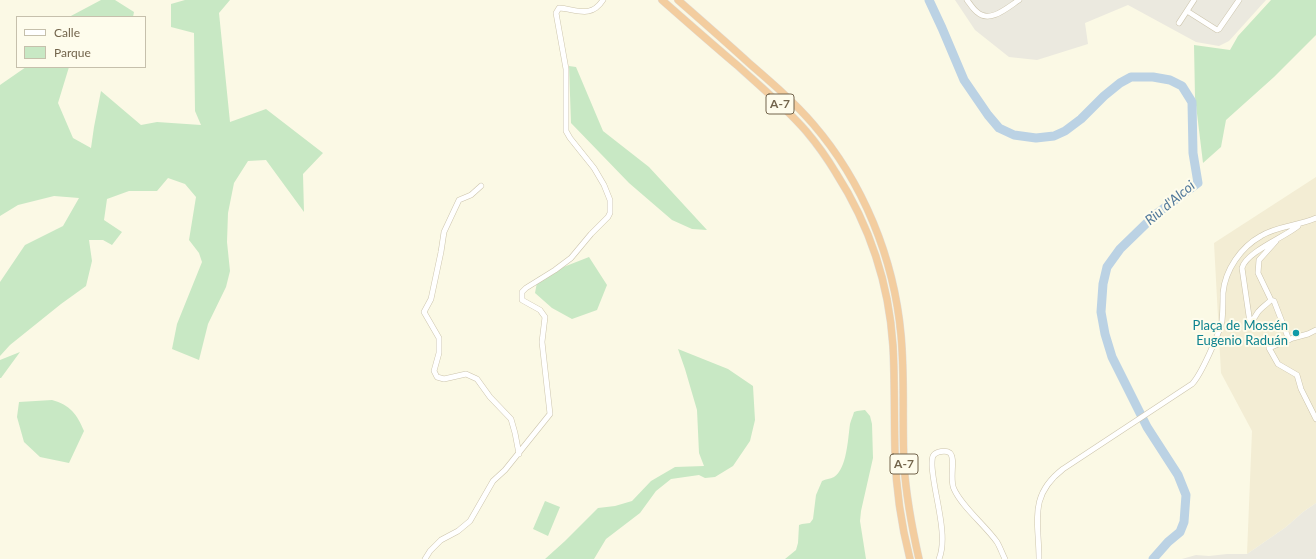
<!DOCTYPE html>
<html>
<head>
<meta charset="utf-8">
<style>
  body { margin:0 }
  #map { position:relative; width:1316px; height:559px; overflow:hidden; background:#fbf9e5; font-family:Lato,sans-serif }
  canvas { display:block }
  .legend { position:absolute; left:16px; top:16px; width:130px; height:52px; box-sizing:border-box; background:#fefcec; border:1px solid #c6c0ac; margin:0; padding:5px 7px; list-style:none; font-size:12px; color:#73654c }
  .legend li { display:flex; align-items:center; gap:8px; height:20px }
  .legend b { width:20px; border:1px solid #c6c0ac }
</style>
</head>
<body>
<div id="map">
<canvas width="1316" height="559"></canvas>
<ul class="legend">
<li><b style="height:5px;background:#fff"></b>Calle</li>
<li><b style="height:11px;background:#c8e8c4"></b>Parque</li>
</ul>
</div>
<script>
const context = document.querySelector('canvas').getContext('2d');
context.lineJoin = 'round';
function paint(path, color) { context.fillStyle = color; context.fill(path, 'evenodd'); }
function strokePath(path, color, width, dash) { context.strokeStyle = color; context.lineWidth = width; context.lineCap = dash ? 'butt' : 'round'; context.setLineDash(dash || []); context.stroke(path); }
function drawText(font, color, halo, rows, align = 'center') {
  context.font = font + ' Lato,sans-serif'; context.lineWidth = 4; context.setLineDash([]); context.textBaseline = 'middle'; context.strokeStyle = halo; context.fillStyle = color; for (const [text, x, y, turn = 0] of rows) {
    context.save(); context.translate(x, y); context.rotate((+turn || 0) * Math.PI / 180); context.textAlign = isNaN(turn) ? turn : align; if (halo) context.strokeText(text, 0, 0); context.fillText(text, 0, 0); context.restore();
  }
}
const residential = new Path2D(`
  M1316 177V503L1303 512 1286 527 1247 554 1252 431 1221 373 1214 243Z`);
const industrial = new Path2D(`
  M955 0H1266L1229 41 1219 46 1196 42 1128 5 1085 23 1088 44 1037 60 1009 57 975 30Z
  M1316 503V559H1182L1196 555 1209 556 1227 554H1247L1286 527 1303 512Z`);
const green = new Path2D(`
  M101 0H115L134 12 133 17H69Z
  M185 0H230L219 13 230 122 266 109 323 153 303 174 304 212 266 160 248 161 234 183 228 213 227 242 230 271 226 287 208 324 199 360 172 349 177 324 202 262 199 253 189 240 196 197 185 184 168 178 157 191H129L107 199 104 220 122 232 112 245 103 240H89L92 261 86 286 61 304 10 345 0 356V282L25 245 63 226 79 198 54 196 18 205 0 216V85L26 67H69L58 103 73 138 91 148 94 127 101 91 141 125 157 122 201 125 195 111 194 33 171 27V4Z
  M1271 0H1316V35L1274 77 1226 120 1221 147 1203 163 1195 97 1194 45 1230 50 1238 36Z
  M569 66 576 67 603 131 649 167 707 230 692 229 672 220 629 183 571 123Z
  M589 257 607 285 597 310 572 319 552 308 535 293 538 277Z
  M678 349 728 369 753 386 755 420 750 441 733 466 715 477 705 478 699 475 671 479 656 491 640 513 606 539 594 559H545L565 541 598 508 615 506 632 501 651 481 675 467 704 466 699 453 697 410 685 369Z
  M20 352 1 378H0V360Z
  M52 400C70 405 77 414 84 431L69 463 40 457 24 442 17 417 19 402Z
  M865 410 870 416 872 424 873 458 861 511 860 521 866 559H785L796 550 798 543 799 525 802 524 810 523 813 519 816 495 822 481C826 479 830 479 834 477 847 469 848 438 850 424 851 420 853 416 854 412L857 411Z
  M545 501 560 507 548 536 533 529Z`);
const river = new Path2D(`
  M929 0 942 28 964 80 988 115 999 128 1014 135 1036 138 1054 136 1065 131 1081 119 1104 96 1120 83 1131 77H1153L1170 80 1182 86 1192 102 1193 153 1198 183 1156 214 1120 249 1107 267 1103 284 1101 312 1105 334 1112 357 1147 427 1178 475 1186 495 1184 522 1180 532 1168 542 1153 559`);
const minor = new Path2D(`
  M967 0C970 4 973 9 977 12 990 24 1008 7 1019 0
  M1187 11 1217 30 1219 29 1239 0
  M1179 23 1194 0
  M481 186 471 195 459 200 444 232 441 252 431 299 424 312 439 338V353L434 371 437 377 444 379 466 374 477 379 490 397 511 419 515 433 519 454
  M1276 241 1259 260 1258 273 1271 300 1274 301 1289 340
  M1250 323 1242 268C1246 252 1285 237 1298 226
  M1250 323C1254 320 1255 316 1258 312 1261 308 1267 304 1271 300
  M1316 330 1308 334 1293 338 1269 348 1278 364 1297 375 1301 389 1316 419
  M425 559 430 551 441 540 458 531 470 521 493 481 505 470 550 414 542 342 545 317 540 310 522 300V292L526 288 555 270 571 258 591 234 608 217 610 213V200L604 185 594 168 570 138 566 131V69L556 13 559 8C576 9 591 19 603 0
  M939 559C949 535 933 492 932 465 932 462 932 458 933 456 936 451 946 450 950 453 956 459 949 479 954 489 962 507 985 525 997 542 1000 547 1002 553 1005 559
  M1039 559C1039 522 1028 496 1063 469L1192 384C1201 375 1219 334 1222 321 1223 311 1223 302 1223 293 1225 270 1241 247 1261 236 1277 226 1298 226 1316 218`);
const highway = new Path2D(`
  M662 0C687 22 712 44 738 66 761 87 785 107 806 131 817 144 827 158 836 173 870 226 889 284 893 346 895 382 894 418 895 453 896 489 901 524 910 559
  M678 0C702 21 726 42 750 64 772 83 794 102 813 124 863 182 894 258 901 335 905 378 902 421 904 464 906 496 912 528 919 559`);
const markers = [
  [1296,333,4,"#0f9aa8"]
];
const shields = [
  [780,104,28],
  [904,464,28]
];
const shieldNames = [
  ["A-7",780,104],
  ["A-7",904,464]
];
const cultureNames = [
  ["Plaça de Mossén",1288,326],
  ["Eugenio Raduán",1288,341]
];
const waterNames = [
  ["Riu d'Alcoi",1170,203,-40]
];
paint(residential, '#f3edd4');
paint(industrial, '#ebe9df');
paint(green, '#c8e8c4');
strokePath(river, '#bbd2e4', 9);
strokePath(minor, '#ccc4ac', 6);
strokePath(highway, '#e0ddd8', 8);
strokePath(minor, '#fff', 5);
strokePath(highway, '#f3cd9f', 7);
for (const [x, y, r, color] of markers) { const dot = new Path2D(); dot.arc(x, y, r, 0, 2 * Math.PI); context.fillStyle = color; context.fill(dot); strokePath(dot, '#fefcec', 1.5); }
for (const [x, y, w] of shields) { const box = new Path2D(); box.roundRect(x - w / 2, y - 10, w, 20, 3); context.fillStyle = '#fefcec'; context.fill(box); strokePath(box, '#73654c', 1); }
drawText('bold 12px', '#73654c', null, shieldNames);
drawText('13px', '#0d838f', '#fefcec', cultureNames, 'right');
drawText('italic 14px', '#50789a', '#fefcec', waterNames);
</script>
</body>
</html>
